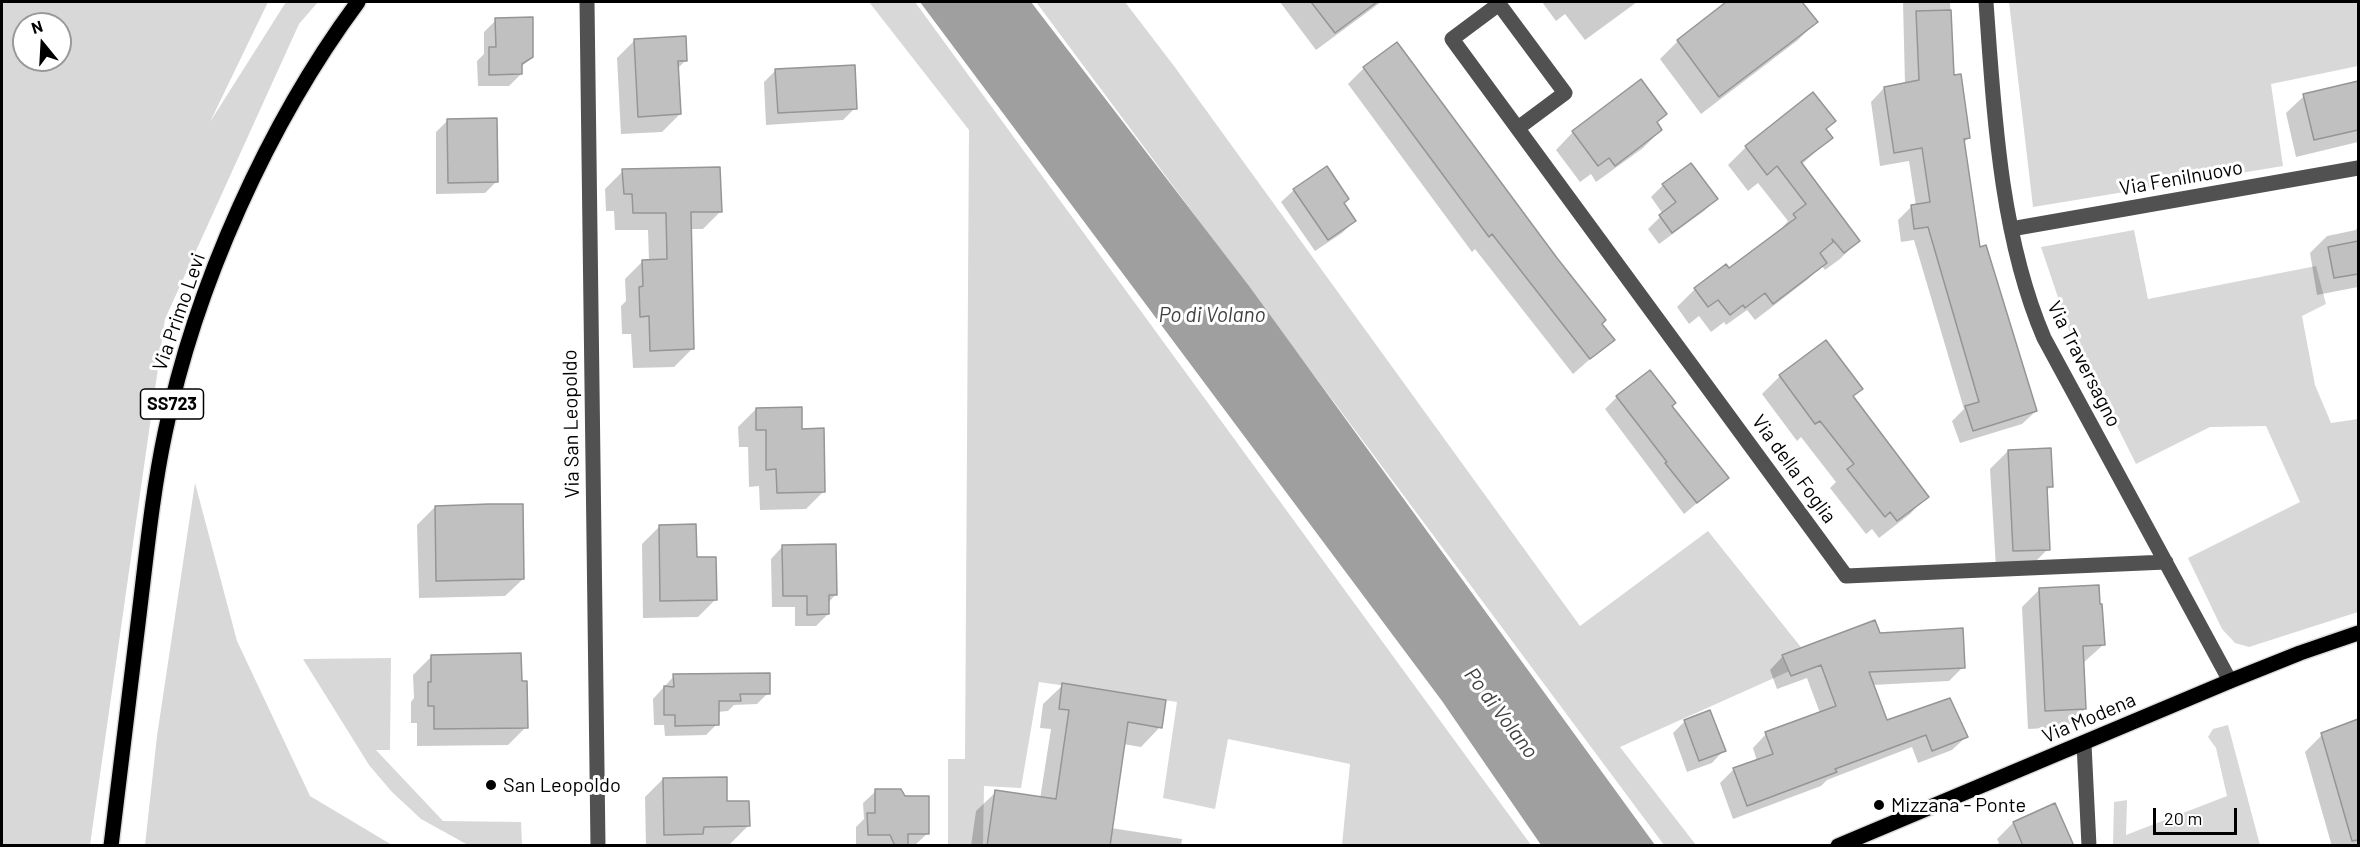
<!DOCTYPE html>
<html>
<head>
<meta charset="utf-8">
<style>
  body { margin:0 }
  #map { position:relative; width:2360px; height:847px; overflow:hidden; background:#fff; font-family:Barlow,sans-serif }
  canvas { display:block }
  .frame { position:absolute; inset:0; border:3px solid #000; pointer-events:none }
  .north { position:absolute; left:12px; top:12px; width:60px; height:60px; box-sizing:border-box; background:#fff; border:2px solid #999; border-radius:50%; rotate:342deg; font-size:16px; font-weight:700; line-height:24px; text-align:center; color:#000 }
  .north::after { content:''; display:block; margin:auto; width:21px; height:27px; background:#000; clip-path:polygon(50% 0,100% 100%,50% 72%,0 100%) }
  .scale { position:absolute; left:2153px; top:808px; width:84px; height:27px; box-sizing:border-box; border:3px solid #000; border-top:0; padding-left:8px; font-size:18px; line-height:21px; white-space:nowrap; color:#000; -webkit-text-stroke:4px #fff; paint-order:stroke }
</style>
</head>
<body>
<div id="map">
<canvas width="2360" height="847"></canvas>
<div class="frame"></div>
<div class="north">N</div>
<div class="scale">20 m</div>
</div>
<script>
const context = document.querySelector('canvas').getContext('2d');
context.lineJoin = 'round';
function paint(path, color) { context.fillStyle = color; context.fill(path, 'evenodd'); }
function strokePath(path, color, width, dash) { context.strokeStyle = color; context.lineWidth = width; context.lineCap = dash ? 'butt' : 'round'; context.setLineDash(dash || []); context.stroke(path); }
function drawText(font, color, halo, rows, align = 'center') {
  context.font = font + ' Barlow,sans-serif'; context.lineWidth = 6; context.setLineDash([]); context.textBaseline = 'middle'; context.strokeStyle = halo; context.fillStyle = color; for (const [text, x, y, turn = 0] of rows) {
    context.save(); context.translate(x, y); context.rotate((+turn || 0) * Math.PI / 180); context.textAlign = isNaN(turn) ? turn : align; if (halo) context.strokeText(text, 0, 0); context.fillText(text, 0, 0); context.restore();
  }
}
const green = new Path2D(`
  M2 2H268L210 122 286 2H318L299 24 165 319 90 845H2ZM24 24H60V60H24Z
  M869 2H915L1531 845H1342L1350 764 1228 739 1215 809 1163 798 1177 702 1039 682 1021 788 984 786 983 845H948V759H965L969 130Z
  M1036 2H1125L1174 66 1580 626 1708 531 1812 661 1620 747 1696 845H1664Z
  M2009 2H2358V66L2271 84 2283 166 2033 207Z
  M2134 230 2148 299 2316 266 2326 304 2302 316 2315 385 2331 423 2358 419V612L2249 647 2235 643 2222 629 2188 558 2300 502 2266 426 2210 427 2136 464 2069 330 2041 247Z
  M195 483 237 641 310 796 392 845H145L157 736Z
  M391 658 390 750H376L443 821 521 822 522 845H468L421 819 392 792 369 765 303 659Z
  M2228 725 2260 845H2113L2114 802 2127 800 2126 835 2227 796 2216 748 2208 737 2213 729Z`);
const water = new Path2D(`
  M920 2H1031L1249 286 1655 845H1541L1442 701Z`);
const shadow = new Path2D(`
  M1280 2H1381L1316 50Z
  M1542 2H1637L1585 40 1565 14 1556 21Z
  M1729 2H1799L1816 22 1798 40 1701 114 1660 59 1678 41Z
  M1903 2H1950L1953 77 1969 138 1963 143 1979 249 2036 411 2022 424 1960 443 1952 421 1964 409 1914 240 1901 242 1898 220 1911 207 1916 206 1909 161 1880 166 1871 102 1884 88 1905 84Z
  M496 20 532 56 521 67V74L509 86H478L477 61 484 54V32Z
  M635 40 686 60 677 69 680 114 662 132 621 134 617 58Z
  M1364 68 1613 339 1573 374 1475 249 1472 252 1348 84Z
  M776 70 855 108 843 120 766 125 764 82Z
  M2358 83V142L2296 157 2286 113 2304 96Z
  M1813 94 1834 121 1825 130 1831 138 1801 165 1858 241 1840 259 1825 270 1822 266 1807 280 1755 320 1747 310 1726 325 1724 322 1711 332 1699 316 1689 324 1677 307 1695 289 1726 266 1729 270 1777 234 1788 221 1758 183 1748 191 1728 165 1746 147Z
  M1665 114 1656 123 1661 130 1643 148 1596 182 1591 174 1580 182 1556 150 1573 132Z
  M448 120 497 181 485 193 436 194V132Z
  M1326 168 1343 203 1354 221 1342 233 1315 251 1281 202 1294 190Z
  M623 171 721 211 703 229H690L692 349 674 367 633 368 631 334H622L621 306 626 301 625 279 643 261H649L648 230H615L614 211H606L605 189Z
  M1663 185 1716 199 1704 211 1659 244 1648 229 1663 214 1651 197Z
  M2358 226V287L2317 295 2310 253 2327 236 2356 230Z
  M1826 342 1861 389 1852 398 1927 496 1910 514 1879 538 1872 529 1866 534 1830 488 1836 482 1801 437 1797 441 1762 394 1780 376Z
  M1617 397 1670 406 1727 478 1684 514 1605 409Z
  M756 409 801 431 824 491 806 509 760 510 759 486 749 487 748 447H739L738 427Z
  M2008 451 2051 486 2045 492 2048 549 2030 567 1996 568 1990 469Z
  M435 507 523 579 505 596 419 598 417 525Z
  M660 526 715 600 698 617 643 618 642 544Z
  M783 546 836 594 828 603V614L816 626H795V607H772L771 559Z
  M2040 589 2103 645 2083 663 2085 709 2067 727 2028 729 2022 607Z
  M1879 634 1963 667 1949 681 1872 685 1886 722 1966 737 1952 750 1918 763 1912 747 1827 780 1821 786 1733 819 1720 783 1734 769 1757 761 1753 748 1766 734 1820 713 1807 678 1777 689 1770 670 1783 656Z
  M431 657 521 683 526 727 508 745 417 746V723H411V702L414 698 413 675Z
  M674 676 768 693 757 704 734 705 728 711 717 712V724L706 735 665 736 664 725H654L653 699Z
  M1063 685 1160 727 1141 747 1123 744 1111 828 1182 839 1181 846H971L976 811 996 792 1040 799 1051 729 1040 728 1043 704Z
  M1685 721 1724 750 1712 763 1687 772 1673 733Z
  M2358 721V846H2329L2331 843 2305 752 2322 735Z
  M663 779 726 803 748 826 730 844 646 846 645 797Z
  M876 791 928 833 915 845 856 846V827L864 819 863 803Z
  M2054 805 2072 846H1994L1999 843 1997 839 2013 823Z`);
const building = new Path2D(`
  M1311 2H1377L1335 33Z
  M1726 2H1802L1818 22 1719 97 1677 40Z
  M1951 10 1954 75 1961 74 1970 138 1964 139 1980 247 1986 245 2037 411 1973 431 1965 406 1979 402 1928 227 1914 229 1911 205 1930 202 1922 148 1894 153 1884 87 1919 80 1916 11Z
  M533 17V57L522 64V74L489 75V47H496L495 18Z
  M686 36 687 61H678L681 114 638 117 634 39Z
  M1397 42 1557 258 1606 320 1602 324 1615 340 1590 359 1492 234 1489 237 1363 67Z
  M855 65 857 109 778 113 775 69Z
  M1641 79 1667 114 1657 122 1662 130 1615 166 1609 158 1598 166 1572 131Z
  M2358 81V130L2314 140 2303 94Z
  M1813 92 1836 121 1826 129 1833 138 1801 162 1860 241 1844 253 1832 239 1833 242 1820 253 1827 263 1773 304 1765 293 1745 308 1743 305 1730 315 1718 300 1708 307 1694 288 1726 264 1729 268 1796 218 1793 214 1806 204 1777 166 1767 175 1745 146Z
  M497 118 498 182 448 183 447 119Z
  M1691 163 1718 199 1672 233 1659 215 1676 202 1662 184Z
  M1327 166 1349 199 1344 203 1356 221 1328 240 1293 189Z
  M720 167 722 212H691L694 349 650 351 649 316 640 317 639 287 643 286 642 260 667 259 666 213H633L632 194H624L622 169Z
  M2358 241V274L2334 278 2328 247Z
  M1826 340 1863 389 1853 396 1929 497 1897 521 1890 512 1885 517 1847 469 1854 464 1820 421 1815 424 1779 375Z
  M1650 370 1676 403 1672 406 1729 478 1697 503 1665 463 1667 462 1616 396Z
  M802 407V429L824 428 825 492 777 493 776 469 766 470V430H756V408Z
  M2051 448 2053 487H2047L2050 550 2013 551 2008 450Z
  M489 504H523L524 579 436 581 435 506Z
  M696 524 697 557H716L717 600 660 601 659 525Z
  M836 544 837 595H829V614L807 615V596H783L782 545Z
  M2099 585 2100 604H2102L2105 645 2083 646 2086 709 2045 711 2039 588Z
  M1875 620 1880 633 1963 628 1965 668 1869 672 1887 720 1950 698 1968 737 1932 751 1926 735 1835 769 1837 772 1747 806 1733 768 1773 754 1765 732 1836 706 1821 665 1791 676 1782 655Z
  M521 653 522 681H527L528 728 434 729V706H428V682H431V655Z
  M770 673V694H740L741 701H719V725L675 726V715H664V686L674 687 673 674Z
  M1062 683 1166 700 1162 728 1128 722 1110 846H987L995 790 1056 799 1069 710 1059 709Z
  M1710 710 1726 751 1699 761 1684 720Z
  M2358 719V840L2352 841 2321 733Z
  M727 777V801H749L750 826 704 827 703 834 664 835 663 778Z
  M875 789H901L905 796H929V834H908V846H895L890 835H868L867 813H875Z
  M2055 803 2074 846H2023L2013 822Z`);
const minor = new Path2D(`
  M587 2 598 846
  M1986 2C1994 113 2000 235 2044 338L2230 681
  M1518 128 1565 93 1499 4 1452 39 1846 576 2166 562
  M2011 229 2358 168
  M2084 744 2089 846`);
const major = new Path2D(`
  M111 846C121 766 130 687 140 607 147 549 153 490 165 433 195 286 269 122 358 2
  M1838 846 2230 681 2300 653 2358 633`);
const markers = [
  [491,785,6,"#000"],
  [1879,805,6,"#000"]
];
const shields = [
  [172,404,63]
];
const shieldNames = [
  ["SS723",172,404]
];
const streetNames = [
  ["Via Fenilnuovo",2181,178,-10],
  ["Via Primo Levi",179,312,-71],
  ["Via Traversagno",2084,364,63],
  ["Via San Leopoldo",571,424,-91],
  ["Via della Foglia",1794,469,54],
  ["Via Modena",2089,718,-23]
];
const poiNames = [
  ["San Leopoldo",503,785],
  ["Mizzana - Ponte",1891,805]
];
const waterNames = [
  ["Po di Volano",1212,315],
  ["Po di Volano",1501,713,53]
];
paint(green, '#d8d8d8');
paint(water, '#9f9f9f');
paint(shadow, '#0003');
paint(building, '#c0c0c0');
strokePath(building, '#959595', 1.5);
strokePath(major, '#dbdbdb', 18);
strokePath(minor, '#515151', 15);
strokePath(major, '#000', 15);
for (const [x, y, r, color] of markers) { const dot = new Path2D(); dot.arc(x, y, r, 0, 2 * Math.PI); context.fillStyle = color; context.fill(dot); strokePath(dot, '#fff', 2); }
for (const [x, y, w] of shields) { const box = new Path2D(); box.roundRect(x - w / 2, y - 15, w, 30, 4.5); context.fillStyle = '#fff'; context.fill(box); strokePath(box, '#000', 1.5); }
drawText('bold 18px', '#000', null, shieldNames);
drawText('20px', '#000', '#fff', streetNames);
drawText('20px', '#000', '#fff', poiNames, 'left');
drawText('italic 21px', '#404040', '#fff', waterNames);
</script>
</body>
</html>
